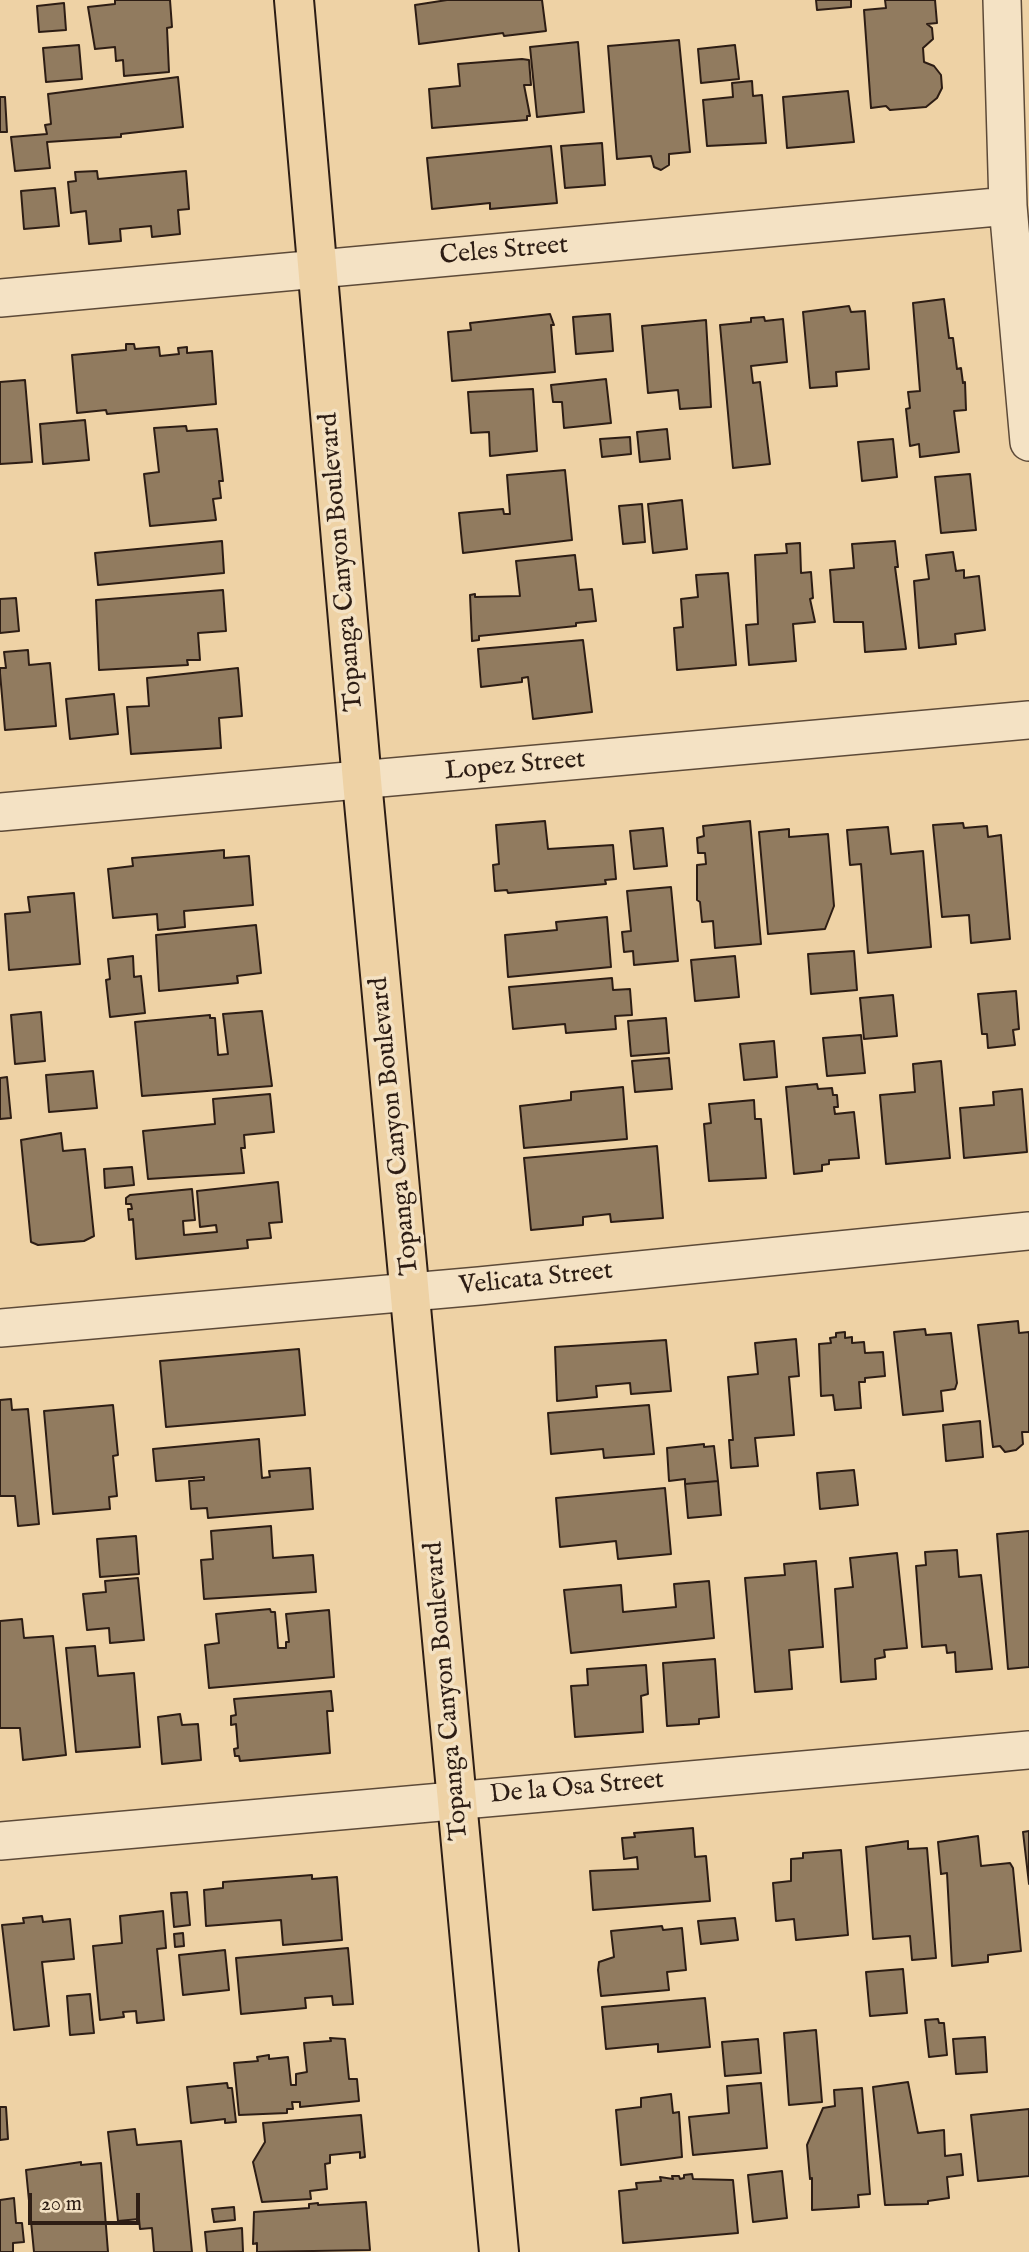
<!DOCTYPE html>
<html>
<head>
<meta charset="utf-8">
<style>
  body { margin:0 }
  #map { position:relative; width:1029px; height:2252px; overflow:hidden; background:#eed2a5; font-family:"IM FELL English",serif }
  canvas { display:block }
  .scale { position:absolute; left:28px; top:2193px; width:112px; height:32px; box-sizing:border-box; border:4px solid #2d1d14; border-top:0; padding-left:9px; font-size:21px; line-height:24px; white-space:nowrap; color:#2d1d14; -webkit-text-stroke:5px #f4e2c4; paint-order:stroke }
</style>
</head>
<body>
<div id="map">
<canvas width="1029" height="2252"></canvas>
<div class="scale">20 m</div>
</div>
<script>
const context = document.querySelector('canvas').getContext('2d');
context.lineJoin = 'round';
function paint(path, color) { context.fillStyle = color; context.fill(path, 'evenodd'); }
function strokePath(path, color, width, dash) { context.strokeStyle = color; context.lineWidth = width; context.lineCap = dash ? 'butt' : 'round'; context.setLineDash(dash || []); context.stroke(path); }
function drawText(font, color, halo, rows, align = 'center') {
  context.font = font + ' "IM FELL English",serif'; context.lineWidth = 7; context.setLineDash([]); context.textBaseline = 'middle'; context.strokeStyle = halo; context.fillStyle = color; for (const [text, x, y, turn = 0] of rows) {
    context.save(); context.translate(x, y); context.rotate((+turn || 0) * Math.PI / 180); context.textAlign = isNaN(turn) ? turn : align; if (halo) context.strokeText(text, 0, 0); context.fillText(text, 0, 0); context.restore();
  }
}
const building = new Path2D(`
  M115 0H170L172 27 167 28 169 72 124 76 123 60 116 61 115 47 95 49 88 7 115 4Z
  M447 0H542L546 31 504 36 503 33 419 44 415 5Z
  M816 0H851V7L817 10Z
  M885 0H935L937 23 927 24 932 28 933 39 923 48 924 62 934 66 941 75 942 88 937 98 926 107 890 110 886 106 871 108 864 10 886 8Z
  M64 3 66 30 39 32 37 6Z
  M679 40 690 152 669 154V165L661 170 654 167 651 156 617 159 608 46Z
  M578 42 584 112 537 117 530 47Z
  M79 45 82 79 46 82 43 48Z
  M735 45 739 79 701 83 698 49Z
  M522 59 529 60 531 85H524L530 116H527V120L432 128 429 89 460 86 458 64Z
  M178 77 183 127 121 134V137L47 142 50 168 15 171 11 137 47 134 45 125 51 124 48 94Z
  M752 81 753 96 762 95 766 143 707 146 703 100 733 97 732 83Z
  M848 91 854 142 787 148 783 97Z
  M0 97H5L7 132H0Z
  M602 143 605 185 565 188 561 146Z
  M551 146 557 203 490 209V203L432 209 427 158Z
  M97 171 98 179 186 171 189 209 178 210 180 234 152 237 151 226 120 229 121 241 89 244 86 211 71 213 68 182 76 181 75 172Z
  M55 188 59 226 24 229 21 191Z
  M944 299 949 338H953L957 369 961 368 963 383 965 382 966 410 954 411 959 452 920 457 919 444 910 446 906 409 910 408 908 392 920 391 913 303Z
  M849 306 851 312 865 311 869 369 836 372 837 386 810 388 803 312Z
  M550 314 554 325H551L555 372 452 381 448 332 471 330 470 323Z
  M610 314 613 351 576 354 573 317Z
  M764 317 765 321 783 319 787 362 751 366 753 383 760 382 770 464 733 468 720 325 751 322V318Z
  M706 320 711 407 680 409 678 390 648 393 642 326Z
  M126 344H134L135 349 159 347 160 356 179 354 178 348 187 347V353L212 351 216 404 107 414 106 410 77 413 72 355 126 350Z
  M606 379 611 423 564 428 562 402H553L551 385Z
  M25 380 32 462 0 464V382Z
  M533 389 537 451 490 456 489 432 471 433 468 392Z
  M85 420 89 460 43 464 40 424Z
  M186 426 187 431 217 429 223 481H219L221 498 213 499 216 520 150 526 144 474 159 472 154 428Z
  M667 429 670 459 640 462 637 432Z
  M630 437 631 454 602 457 600 439Z
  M893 439 897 477 862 481 858 442Z
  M565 470 572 540 463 553 459 513 503 509 504 514H510L507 475Z
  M970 474 976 530 941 533 935 477Z
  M682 500 687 549 653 553 648 504Z
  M642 504 645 542 623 544 619 506Z
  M222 541 224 573 98 585 95 553Z
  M895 541 898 567H895L906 649 865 652 863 622H834L830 570 854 568 852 544Z
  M800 543 801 573 811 572 813 598 810 599 815 622 793 624 796 661 749 665 746 625 758 624 755 555 787 553 786 544Z
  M953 552 956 571 964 570V578L979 576 985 630 955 634 956 644 919 648 914 581 929 579 926 555Z
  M575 555 579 590 592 589 596 621 576 623V626L479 636V640L472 641 470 595 475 594V597L520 596 516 561Z
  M728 573 736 665 677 670 674 628 683 627 681 599 698 597 696 575Z
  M223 590 226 631 198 633 200 660H187L188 665 99 670 96 600Z
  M16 598 19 631 0 633V599Z
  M583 640 592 712 533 719 528 677 522 678V682L481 687 478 649Z
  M28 650 29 665 50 663 56 726 5 730 0 673V668H6L4 652Z
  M238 668 242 716 219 718 221 748 131 754 127 707 149 706 147 678Z
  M114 694 118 734 70 739 66 699Z
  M545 821 548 849 613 845 616 879 605 880 606 884 508 893 507 890 495 891 493 865 499 864 496 825Z
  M750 821 761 944 715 948 713 921 702 922 700 902 697 900V865L706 864 705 853H698L697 838 704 836 703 826Z
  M963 823 964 828 987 826 988 837 1001 835 1010 939 971 943 969 915 942 917 933 825Z
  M888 827 891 854 923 851 931 947 868 953 861 864 850 865 847 830Z
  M663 828 667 866 634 869 630 831Z
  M789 829V837L828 834 834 906 825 929 768 934 759 832Z
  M224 850V858L249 856 253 905 184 911 185 927 158 930 157 914 113 918 108 869 133 866 132 858Z
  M671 887 678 961 634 965 633 951 624 952 622 932 631 931 627 891Z
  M74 893 80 964 9 970 5 914 30 912 28 897Z
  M607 917 611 967 508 977 505 935 557 930 556 922Z
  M256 925 261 973 237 976 238 983 159 991 156 935Z
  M854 951 857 990 811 994 808 954Z
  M133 956 134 977 141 976 145 1013 110 1017 106 980 110 979 108 959Z
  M735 956 739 997 695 1001 691 960Z
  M612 978 613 990 630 989 632 1015 615 1016 616 1029 566 1033 565 1024 513 1029 509 987Z
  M1016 991 1019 1029 1013 1030 1015 1045 988 1048 987 1034H982L978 994Z
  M893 995 897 1036 864 1039 860 998Z
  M262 1011 272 1086 142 1096 135 1022 210 1015V1018H215L218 1055 228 1054 223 1014Z
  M41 1012 45 1061 15 1064 11 1015Z
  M666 1018 669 1053 631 1056 628 1021Z
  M861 1035 865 1073 827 1076 823 1038Z
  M774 1041 777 1077 744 1080 740 1044Z
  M669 1058 672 1089 635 1092 632 1061Z
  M941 1061 950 1158 886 1164 880 1095 915 1092 913 1064Z
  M93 1071 97 1108 49 1112 46 1075Z
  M7 1077 11 1118 0 1119V1078Z
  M817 1084 818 1089 832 1088 833 1095H837L838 1107H834L835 1114 854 1112 859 1158 829 1160V1164L822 1165V1171L794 1174 786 1087Z
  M623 1087 627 1139 524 1148 520 1106 571 1100V1092Z
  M1022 1089 1027 1152 964 1158 960 1108 994 1105 993 1092Z
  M270 1094 274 1132 244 1135 245 1148H241L244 1173 148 1179 143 1131 215 1124 213 1099Z
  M754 1100 755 1119H761L766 1178 709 1181 704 1124 711 1123 709 1104Z
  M61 1133 63 1151 85 1149 94 1236 84 1241 38 1245 31 1242 21 1140Z
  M657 1146 663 1218 611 1222 610 1214 583 1217V1225L531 1230 524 1158Z
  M132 1167 134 1185 105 1188 104 1169Z
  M278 1182 282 1222 269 1223 271 1238 247 1240 248 1248 136 1259 133 1219 129 1220 128 1209H132L131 1204H126V1198L130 1195 192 1189 195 1220 183 1221 184 1235 217 1232 216 1225 200 1227 197 1191Z
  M1018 1321 1019 1333 1029 1332V1432H1022L1023 1444 1016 1450 1005 1452 1000 1446 993 1447 978 1325Z
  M925 1329 926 1335 951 1333 957 1383 955 1389 941 1391 943 1411 903 1415 894 1332Z
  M845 1332V1338L852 1337V1343L864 1342 865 1353 883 1352 885 1376 865 1378V1382H859L861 1408 835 1410 833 1395 821 1396 819 1344 831 1343 830 1338 836 1337V1333Z
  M796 1339 799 1376 789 1377 794 1435 755 1438 758 1466 731 1468 729 1440H733L728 1377 758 1374 755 1343Z
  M666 1340 671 1391 631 1394 630 1383 596 1386 597 1397 557 1401 555 1347Z
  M299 1349 305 1415 166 1427 160 1361Z
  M11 1399 12 1410 28 1409 39 1524 18 1526 15 1496H0V1400Z
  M113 1405 118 1455 113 1456 117 1496 109 1497 110 1509 53 1514 44 1411Z
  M649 1405 654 1454 604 1458 603 1449 551 1454 548 1413Z
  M980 1421 983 1457 946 1461 943 1425Z
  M259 1439 262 1478 270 1477 269 1471 310 1468 313 1509 208 1518 207 1508 191 1509 189 1481 204 1480V1477L156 1481 153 1449Z
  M704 1444V1447L714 1446 718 1481 685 1484V1479L669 1481 667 1448Z
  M854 1470 858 1505 820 1509 817 1473Z
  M718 1481 721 1515 688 1518 685 1484Z
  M665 1488 671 1554 618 1559 616 1541 560 1547 556 1498Z
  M271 1526 273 1558 313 1555 316 1592 204 1599 201 1560 213 1559 211 1531Z
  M1029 1531V1667L1008 1669 997 1534Z
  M136 1536 139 1574 100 1577 97 1539Z
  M957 1550 959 1577 981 1575 992 1669 956 1672 955 1652 947 1653 946 1645 922 1647 916 1566 926 1565 925 1552Z
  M897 1553 907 1648 884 1650 885 1657 875 1659 876 1679 841 1682 835 1589 853 1587 850 1558Z
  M816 1561 823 1647 789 1650 792 1689 755 1692 745 1578 785 1575 784 1564Z
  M138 1578 144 1640 110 1643 109 1628 87 1630 83 1594 106 1592 105 1581Z
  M709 1581 714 1638 571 1653 564 1590 621 1585 623 1612 676 1607 674 1584Z
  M270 1609 271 1612H275L278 1648H286V1642H289L286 1614 329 1610 334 1677 209 1688 205 1645 219 1643 216 1614Z
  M22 1619 24 1638 53 1636 66 1755 23 1760 20 1728H0V1621Z
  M95 1646 98 1676 134 1673 140 1747 76 1752 66 1648Z
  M715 1659 719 1717 699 1719V1724L667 1726 663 1663Z
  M646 1665 648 1694 641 1696 643 1732 575 1737 571 1686 588 1685 587 1669Z
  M331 1691 333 1711H327L330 1753 240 1761 239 1756H235L234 1749 238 1748 236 1724 231 1725V1716L236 1715 234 1699Z
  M180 1714 182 1725 198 1724 201 1760 162 1764 158 1717Z
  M693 1828 695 1857 706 1856 710 1901 593 1910 590 1871 638 1869 637 1857 624 1859 622 1838 635 1837 634 1833Z
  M1029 1831V1884L1023 1832Z
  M978 1836 981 1866 1010 1863 1013 1868 1021 1951 988 1955V1962L952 1966 947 1873 941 1874 938 1842Z
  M908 1841V1849L927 1848 936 1958 912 1960 910 1936 873 1939 866 1847Z
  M841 1850 848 1935 796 1940 794 1919 776 1921 773 1883 791 1881V1859L803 1858V1853Z
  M312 1875V1879L337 1877 342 1940 283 1945 281 1920 206 1926 204 1890 223 1888V1882Z
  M187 1892 190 1925 174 1927 171 1893Z
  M163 1911 166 1948 157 1949 164 2020 137 2023 136 2011 123 2012 124 2017 100 2020 93 1946 122 1943 120 1916Z
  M42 1916 43 1922 70 1919 74 1959 42 1962 49 2026 14 2030 2 1925 24 1923 23 1918Z
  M735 1918 738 1940 701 1944 698 1921Z
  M662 1926 663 1930 682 1928 686 1970 667 1972 669 1990 601 1996 598 1970 599 1962 614 1957 611 1931Z
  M183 1933 184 1946 175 1947 174 1934Z
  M348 1948 353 2004 333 2005 332 1996 305 1998 306 2008 241 2014 236 1958Z
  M225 1950 229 1990 183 1995 179 1955Z
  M903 1969 907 2013 870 2016 866 1972Z
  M90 1994 94 2033 70 2035 67 1996Z
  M705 1998 710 2047 658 2052V2044L606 2049 602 2007Z
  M938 2019 939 2023H944L947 2055 929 2057 925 2020Z
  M816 2030 822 2102 789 2105 784 2033Z
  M985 2037 987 2072 956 2074 953 2039Z
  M330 2038 345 2039 349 2079H357L359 2101 300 2107V2102H292L293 2109H287V2113L239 2115 234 2063 258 2061 257 2057 269 2055V2059L288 2057 291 2085H296V2074L307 2072 304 2043 331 2041Z
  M758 2039 761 2073 725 2076 722 2042Z
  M908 2082 918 2133 944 2130 945 2156 961 2154 963 2175 947 2177 949 2198 928 2201V2204L885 2205 873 2087Z
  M227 2083 228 2088H232L236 2122 225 2123V2119L191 2123 187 2087Z
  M761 2083 767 2148 693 2155 689 2117 729 2113 727 2086Z
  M862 2088 870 2194 858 2195 859 2207 812 2210V2178L810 2179 807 2145 823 2108 835 2106 834 2090Z
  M671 2094 673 2113 679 2112 682 2157 621 2165 616 2110 641 2107V2098Z
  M0 2107H6L8 2139 0 2140Z
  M1029 2109V2176L978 2181 971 2115Z
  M361 2115 365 2157 360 2158V2152L330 2155V2163L325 2164 327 2189 310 2191 311 2199 262 2202 253 2162 265 2142 263 2123Z
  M135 2129 137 2145 181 2141 192 2252H154L152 2228 140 2229 139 2219 118 2221 108 2132Z
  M81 2162V2165L101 2163 108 2252H34L26 2170Z
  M782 2171 787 2218 753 2222 748 2175Z
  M692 2174 693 2179 733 2180 738 2233 623 2243 619 2191 637 2189 636 2183 661 2181 660 2177 673 2179 672 2176H679L680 2179 684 2178V2175Z
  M14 2198 16 2223H22L24 2242 13 2243V2252H0V2200Z
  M366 2202 370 2250 257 2252V2243L253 2244 254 2212 309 2208V2204L318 2203V2205Z
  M234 2207 235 2220 214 2222 212 2209Z
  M242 2228 243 2252H207L205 2232Z`);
const minor = new Path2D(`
  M1002 0 1008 206 1029 442
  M0 298 1008 206
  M0 812 1029 720
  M0 1328 479 1286 1029 1231
  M0 1841 1029 1750`);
const primary = new Path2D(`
  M294 0 362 781 499 2252`);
const streetNames = [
  ["Celes Street",504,252,-5],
  ["Topanga Canyon Boulevard",343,562,-95],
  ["Lopez Street",515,767,-5],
  ["Topanga Canyon Boulevard",396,1126,-96],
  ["Velicata Street",536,1280,-6],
  ["Topanga Canyon Boulevard",448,1691,-95],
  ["De la Osa Street",577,1789,-5]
];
paint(building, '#917b5f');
strokePath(building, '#2d1d14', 2);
strokePath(minor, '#5d4a38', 40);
strokePath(primary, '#2d1d14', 42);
strokePath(minor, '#f4e2c4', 37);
strokePath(primary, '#eed2a5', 38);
drawText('26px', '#2d1d14', '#f4e2c4', streetNames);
</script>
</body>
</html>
